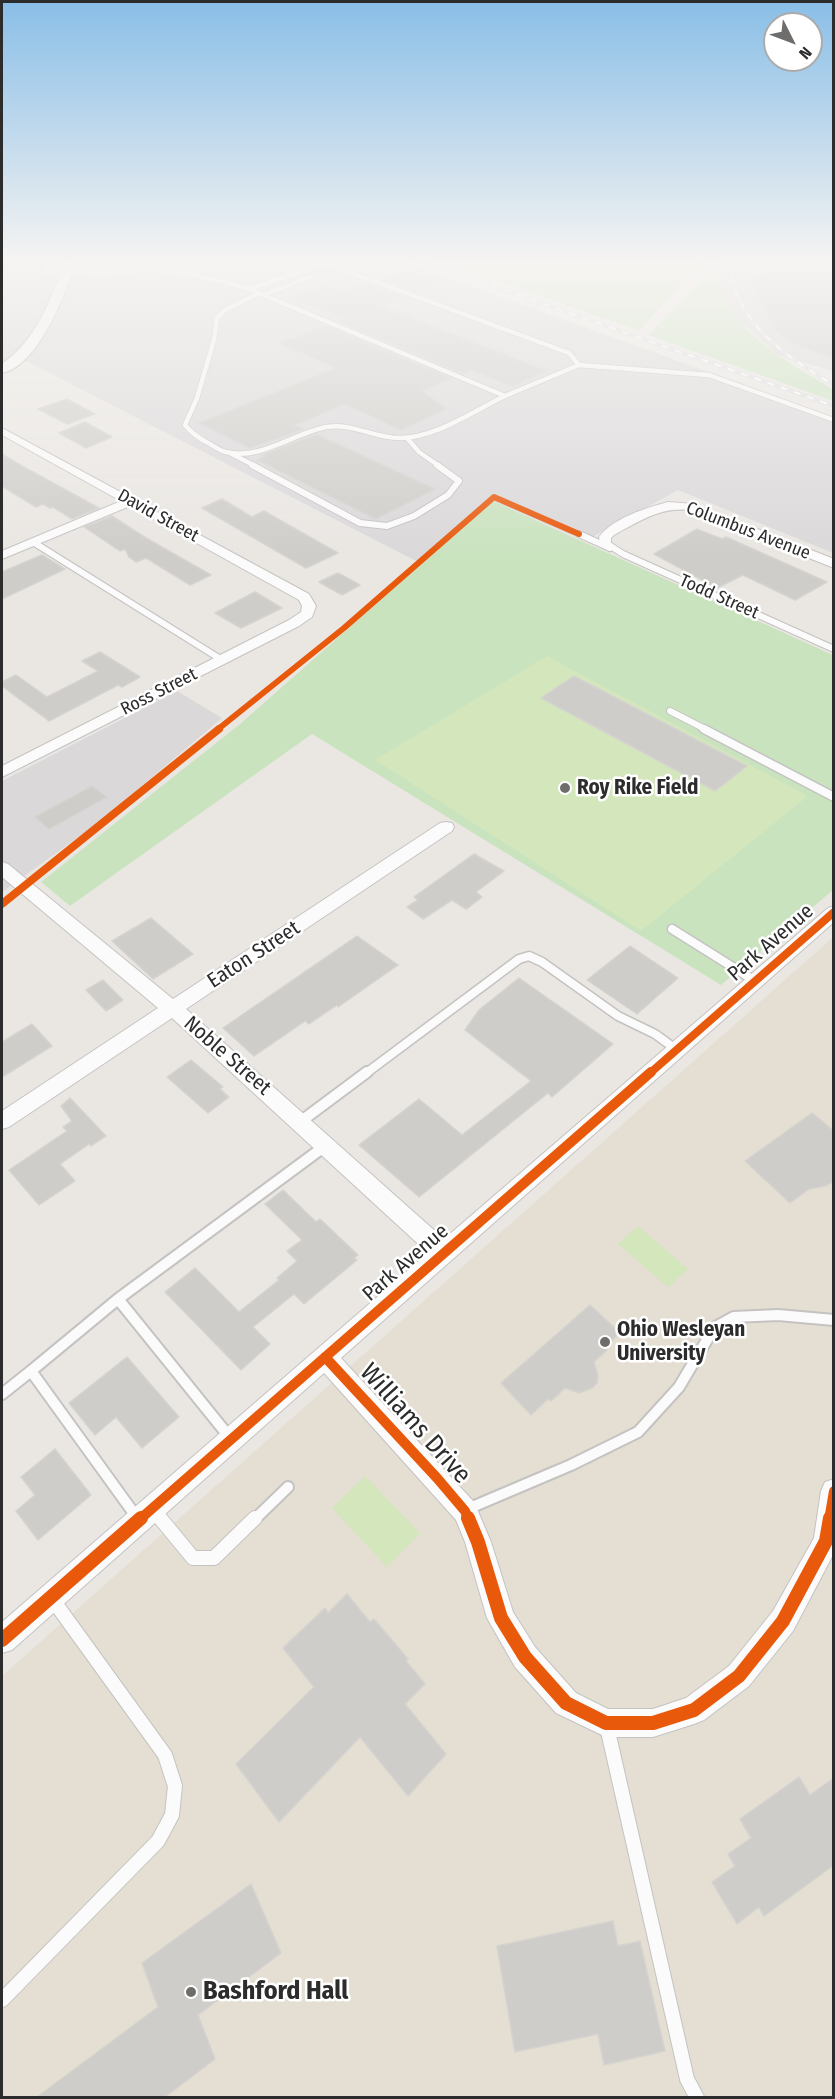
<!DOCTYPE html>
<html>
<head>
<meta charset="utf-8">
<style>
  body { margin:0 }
  #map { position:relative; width:835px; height:2099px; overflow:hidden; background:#eae7e3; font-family:"Fira Sans Condensed",sans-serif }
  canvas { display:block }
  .frame { position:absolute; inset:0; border:3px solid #2c2c2c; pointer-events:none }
  .north { position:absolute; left:763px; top:12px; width:60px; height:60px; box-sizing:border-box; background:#fff; border:2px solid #ababab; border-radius:50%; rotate:132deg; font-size:16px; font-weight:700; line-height:24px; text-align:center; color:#2c2c2c }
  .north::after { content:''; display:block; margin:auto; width:21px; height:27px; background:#6e6d6c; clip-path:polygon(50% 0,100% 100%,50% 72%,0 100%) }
</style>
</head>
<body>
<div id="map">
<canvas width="835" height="2099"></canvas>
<div class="frame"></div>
<div class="north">N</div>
</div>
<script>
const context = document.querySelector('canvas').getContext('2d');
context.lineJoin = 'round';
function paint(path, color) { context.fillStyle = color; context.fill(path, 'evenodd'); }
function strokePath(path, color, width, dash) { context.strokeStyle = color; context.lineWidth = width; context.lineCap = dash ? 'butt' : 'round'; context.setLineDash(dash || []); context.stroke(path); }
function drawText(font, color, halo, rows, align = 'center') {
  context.font = font + ' "Fira Sans Condensed",sans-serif'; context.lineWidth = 5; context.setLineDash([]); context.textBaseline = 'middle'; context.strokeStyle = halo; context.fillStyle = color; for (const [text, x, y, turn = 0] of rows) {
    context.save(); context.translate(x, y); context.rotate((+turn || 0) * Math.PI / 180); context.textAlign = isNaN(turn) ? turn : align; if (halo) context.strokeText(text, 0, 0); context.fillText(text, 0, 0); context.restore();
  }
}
const industrial = new Path2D(`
  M2 262H404L833 417V553L678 490 585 541 493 501 422 564 26 361 2 369Z
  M722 262H833V371L778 355 735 317 724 294Z
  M177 691 222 718 98 823 2 892V781Z`);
const education = new Path2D(`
  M833 937V2097H2V1676Z`);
const green = new Path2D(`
  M445 262H701L639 331Z
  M719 262H722C723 273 721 286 725 295 737 335 799 369 833 389V401L648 335Z
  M493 501 833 655V890L721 985 312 734 70 906 41 882 240 724Z`);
const pitch = new Path2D(`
  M547 656 808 796 641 931 375 760Z
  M638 1226 688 1269 668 1287 618 1244Z
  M365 1476 420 1533 387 1567 332 1508Z`);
const building = new Path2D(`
  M789 262H834V359L795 344 776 331 751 280Z
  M406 270 442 283 417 292 381 279Z
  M367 283 405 297 381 306 547 371 512 386 471 370 463 374 338 321 345 319 291 297 325 285 344 292Z
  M326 326 451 378 422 391 446 409 401 430 345 404 295 425 304 429 250 448 199 423 336 368 279 343Z
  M67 399 74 403 95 414 67 424 38 409Z
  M85 422 112 437 86 448 59 433Z
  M316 434 435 489 376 519 257 460 266 456 262 455Z
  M2 454 22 466 99 508 72 519 53 507 50 508 43 504 36 507 2 486Z
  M222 499 252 517 264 511 338 553 306 568 202 508Z
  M112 516 146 538 211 575 190 585 146 558 136 562 129 557 125 549 120 551 84 527Z
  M697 529 722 539 726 537 827 582 795 600 743 575 717 588 654 554Z
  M42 555 65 569 2 599V572Z
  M338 573 360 585 342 595 319 582Z
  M255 592 282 608 241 628 215 613Z
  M100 652 140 677 122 687 118 685 49 721 2 686V682L16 675 47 697 98 671 82 661Z
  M574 676 747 766 715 791 541 698Z
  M92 786 107 797 49 829 35 817Z
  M474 854 504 871 476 892 482 897 468 908 466 909 452 900 423 919 407 907 418 900 414 897Z
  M151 918 193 954 153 979 112 941Z
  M357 936 398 965 338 1007 337 1005 309 1024 305 1021 254 1056 223 1028Z
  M630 946 678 978 637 1014 587 980Z
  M519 978 613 1044 552 1097 548 1093 419 1197 359 1145 419 1099 462 1135 531 1081 465 1030 479 1010Z
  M103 980 123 1000 106 1011 86 990Z
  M32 1024 52 1046 2 1077V1042Z
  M191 1060 223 1087 220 1089 229 1097 208 1113 167 1077Z
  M70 1098 106 1136 91 1146 89 1144 60 1164 75 1181 39 1205 9 1170 67 1131 63 1127 72 1121 61 1106Z
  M812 1113 834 1131V1181L825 1186 809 1189 790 1203 745 1161Z
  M283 1190 316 1222 320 1219 358 1255 354 1258 357 1260 304 1304 294 1294 253 1327 270 1344 241 1370 165 1292 195 1268 239 1312 279 1280 277 1278 297 1261 287 1251 302 1240 265 1204Z
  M590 1305 620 1333 605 1347 607 1350 594 1362 598 1376 597 1383 592 1388 579 1393 565 1388 551 1401 548 1399 531 1415 501 1383Z
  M127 1357 179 1417 142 1448 116 1417 95 1435 69 1403Z
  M55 1449 91 1495 38 1540 16 1511 35 1495 21 1477Z
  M347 1594 370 1622 374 1619 408 1659 406 1661 425 1684 405 1704 446 1754 408 1796 360 1737 279 1822 236 1764 314 1687 283 1648 325 1608 328 1613Z
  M799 1777 810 1795 834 1778V1865L764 1916 759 1907 737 1924 712 1882 735 1866 728 1854 751 1838 740 1819Z
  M251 1884 281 1953 198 2015 215 2059 165 2097H37L158 2007 142 1963Z
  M613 1921 618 1946 640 1941 665 2051 604 2065 598 2034 515 2052 497 1946Z`);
const serviceFar4 = new Path2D(`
  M48 262 44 271H83L106 267 121 270
  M317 266H333L569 353 579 365 505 396 249 289Z
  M83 271C105 277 126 270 148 270 183 271 216 279 249 289
  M259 293 225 310 217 318 214 340 197 398 185 425C192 434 200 439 210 444 215 447 221 451 226 452 260 461 295 432 327 427 353 423 374 438 399 438 436 438 473 411 505 396
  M263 295 310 277
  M579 365 709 375 834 420
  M407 438 419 452 439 466
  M230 453 255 466`);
const serviceFar3 = new Path2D(`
  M252 465 360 523 387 526 414 516 448 495 459 481 437 465
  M579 534 610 548
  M33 542 222 660
  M606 543 623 554 834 649
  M670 711 707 730`);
const serviceFar2 = new Path2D(`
  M704 729 834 797
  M672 929 755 981
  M365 1074 519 959 529 956 542 962 618 1016 655 1034 677 1050`);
const serviceFar1 = new Path2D(`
  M300 1122 367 1072
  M118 1299 231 1439
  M2 1394 31 1371
  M153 1510 161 1520
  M465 1510 571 1465 638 1432 679 1387 714 1328 734 1317 778 1315 834 1320
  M138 1519 31 1371 118 1299 325 1146
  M254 1520 288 1487`);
const service = new Path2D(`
  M160 1518 193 1558H214L255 1518
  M607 1727 687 2079 697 2098
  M2 2000 158 1841 172 1815 175 1786 165 1755 53 1600`);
const minor = new Path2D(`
  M2 428 309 594 316 606 312 617 299 626 2 777V766L289 620 301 612 302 606 299 600 130 506 2 559V551L121 501 2 435Z
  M668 502 694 504 834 559V568L688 510C660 507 638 522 614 535L611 538V546L606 547 600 543 599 537C613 518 646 508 668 502Z
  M446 822 452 823 454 827 452 831 186 1009 444 1239 828 908 834 906V922L341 1358 474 1502 491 1542 513 1612 535 1647 576 1693 608 1709H653L686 1698 729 1666 773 1611 814 1538 821 1491 825 1482 834 1479V1553L793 1631 749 1686 704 1720 694 1724 653 1737H606L556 1713 515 1667 487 1618 465 1542 456 1520 324 1373 12 1650 2 1653V1622L428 1253 172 1018 9 1127 2 1129V1111L158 1008 2 877V862L8 864 173 999 440 823Z`);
const tertiary = new Path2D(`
  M65 262H76C65 294 39 365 2 373V364C37 340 50 300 65 262Z`);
const rail = new Path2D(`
  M424 262 834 406
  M729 262C735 323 785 356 834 385`);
const cyclewayFar3 = new Path2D(`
  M217 730 344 628 494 497 579 534`);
const cyclewayFar2 = new Path2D(`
  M2 904 219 729
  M649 1074 834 912`);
const cyclewayFar1 = new Path2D(`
  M325 1357 437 1478 465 1511 469 1520
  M139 1520 651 1072
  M829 1520 834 1491`);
const cycleway = new Path2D(`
  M468 1518 478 1542 501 1618 525 1657 566 1703 606 1723H653L694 1710 739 1676 783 1621 826 1541 830 1518
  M2 1640 141 1518`);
const markers = [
  [565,788,6,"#6e6d6c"],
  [605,1342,6,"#6e6d6c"],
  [191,1992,6,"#6e6d6c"]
];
const farStreetnames = [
  ["David Street",158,516,29],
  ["Columbus Avenue",748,531,21],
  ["Todd Street",719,597,24],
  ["Ross Street",159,692,-27]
];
const poiNames = [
  ["Roy Rike Field",577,788],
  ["Ohio Wesleyan",617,1330],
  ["University",617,1354]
];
const streetNames = [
  ["Park Avenue",771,943,-41],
  ["Eaton Street",254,955,-33],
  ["Noble Street",227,1056,41],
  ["Park Avenue",406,1263,-41]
];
const nearStreetnames = [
  ["Williams Drive",415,1424,48]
];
const nearPoinames = [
  ["Bashford Hall",203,1992]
];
paint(industrial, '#dbd8da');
paint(education, '#e4dfd2');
paint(green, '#cae3bf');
paint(pitch, '#d3e6bc');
paint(building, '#cfcdca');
strokePath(building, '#d5d3cf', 1.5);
strokePath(serviceFar4, '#c4c3c2', 6);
strokePath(serviceFar3, '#c4c3c2', 8);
strokePath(serviceFar2, '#c4c3c2', 11);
strokePath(serviceFar1, '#c4c3c2', 14);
strokePath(service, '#c4c3c2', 16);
strokePath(minor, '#c4c3c2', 2);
strokePath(tertiary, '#c4c3c2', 3);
strokePath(serviceFar4, '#fcfbfb', 4.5);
strokePath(serviceFar3, '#fcfbfb', 6);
strokePath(serviceFar2, '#fcfbfb', 8);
strokePath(serviceFar1, '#fcfbfb', 10);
strokePath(service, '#fcfbfb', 14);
paint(minor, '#fcfbfb');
paint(tertiary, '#fcfbfb');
strokePath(rail, '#dedee0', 4);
strokePath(rail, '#fff', 2, [7]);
strokePath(cyclewayFar3, '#e8590c', 6);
strokePath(cyclewayFar2, '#e8590c', 8);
strokePath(cyclewayFar1, '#e8590c', 10);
strokePath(cycleway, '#e8590c', 14);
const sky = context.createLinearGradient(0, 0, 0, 556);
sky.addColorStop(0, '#89bee7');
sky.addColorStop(0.47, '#f6f4f2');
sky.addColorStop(1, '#f6f4f200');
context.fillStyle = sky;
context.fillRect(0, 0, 835, 556);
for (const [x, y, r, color] of markers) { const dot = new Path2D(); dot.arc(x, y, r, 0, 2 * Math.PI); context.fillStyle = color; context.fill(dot); strokePath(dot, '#fff', 2); }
drawText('18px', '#2c2c2c', '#fff', farStreetnames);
drawText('bold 21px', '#2c2c2c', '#fff', poiNames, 'left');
drawText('21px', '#2c2c2c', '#fff', streetNames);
drawText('26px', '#2c2c2c', '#fff', nearStreetnames);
drawText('bold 26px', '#2c2c2c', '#fff', nearPoinames, 'left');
</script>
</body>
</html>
